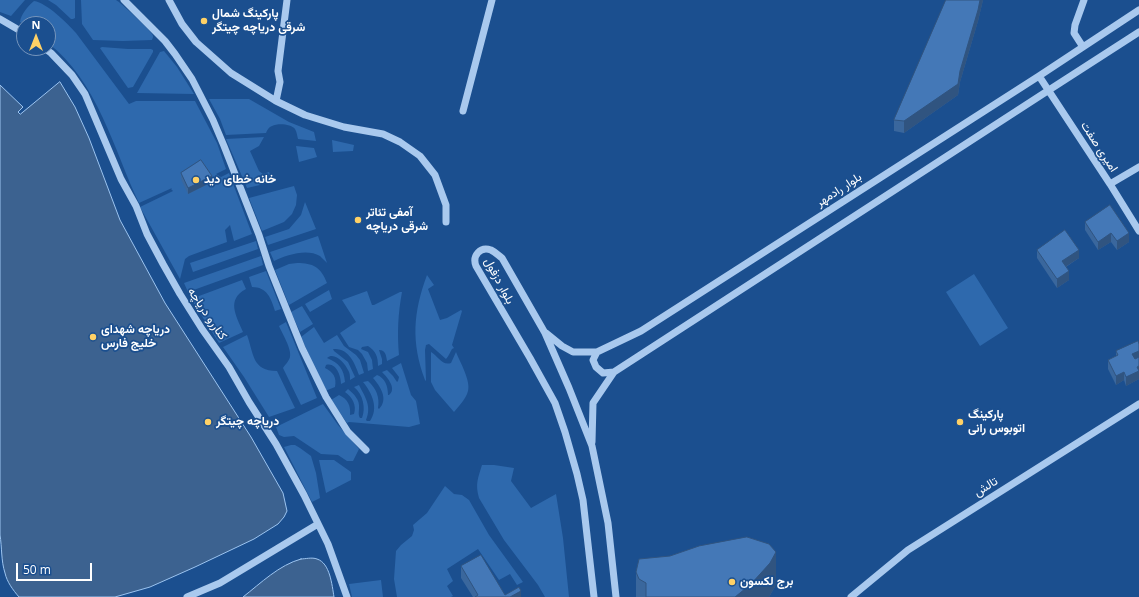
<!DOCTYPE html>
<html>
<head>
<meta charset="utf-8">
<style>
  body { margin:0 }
  #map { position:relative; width:1139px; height:597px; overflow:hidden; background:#1b4f8f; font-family:"Open Sans",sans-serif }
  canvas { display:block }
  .north { position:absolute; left:16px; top:16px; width:40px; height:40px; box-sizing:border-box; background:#1b4f8f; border:1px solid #7695bc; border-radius:50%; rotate:0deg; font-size:11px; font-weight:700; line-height:16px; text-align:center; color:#fff }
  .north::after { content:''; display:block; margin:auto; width:14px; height:18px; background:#ffd166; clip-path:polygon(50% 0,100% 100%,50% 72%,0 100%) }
  .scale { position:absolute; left:16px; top:563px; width:76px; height:18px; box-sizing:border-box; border:2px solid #fff; border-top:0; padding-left:5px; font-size:12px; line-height:14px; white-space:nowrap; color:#fff; -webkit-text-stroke:3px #1b4f8f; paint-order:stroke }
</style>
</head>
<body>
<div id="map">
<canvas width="1139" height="597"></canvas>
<div class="north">N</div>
<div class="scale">50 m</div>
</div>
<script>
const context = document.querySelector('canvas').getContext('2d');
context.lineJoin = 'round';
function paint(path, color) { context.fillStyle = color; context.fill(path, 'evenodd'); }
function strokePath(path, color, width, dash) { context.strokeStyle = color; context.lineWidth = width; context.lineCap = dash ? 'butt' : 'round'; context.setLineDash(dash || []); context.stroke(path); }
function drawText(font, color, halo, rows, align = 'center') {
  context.font = font + ' "Open Sans",Vazirmatn,sans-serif'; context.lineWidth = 3.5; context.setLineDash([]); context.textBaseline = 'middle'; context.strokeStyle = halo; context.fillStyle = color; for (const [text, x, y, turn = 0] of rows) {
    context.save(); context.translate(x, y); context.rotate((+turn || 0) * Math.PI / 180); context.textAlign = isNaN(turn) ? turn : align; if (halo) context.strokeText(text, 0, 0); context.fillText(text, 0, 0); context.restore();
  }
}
const green = new Path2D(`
  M0 0H25L11 16 0 12Z
  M48 0H75V18L73 19H71L56 5Z
  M81 0C87 0 112 0 116 0 120 2 150 30 152 34 154 37 153 37 152 40L123 41 93 40 82 24Z
  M34 1C47 3 67 23 76 33L129 104 136 101H195L217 143 226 169 216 174 221 177 229 173 252 234 234 241 230 225 225 230 227 242 189 256 185 259 180 279 140 207 173 191 171 189 172 188 139 203C113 148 98 82 48 43V24H24L20 22C21 14 28 6 34 1Z
  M102 47 128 49H151L153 50V52L133 87 128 88 102 51 100 48Z
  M164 51 177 67 194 94 137 93 160 52Z
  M209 99H249L289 122 314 132 316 141 298 139C297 136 297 132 295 129 291 124 278 123 272 126 269 127 267 130 266 133L226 135 220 119Z
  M264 137 259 146 250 151 259 171 263 174 269 172 273 182 247 188 226 139Z
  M332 140 354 145 353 151 333 152Z
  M296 146 314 148 317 157 299 162Z
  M294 186 297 195 296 205 292 214 284 222 262 231 249 198Z
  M305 202 316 229 268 245 265 237 289 229 301 215Z
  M318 236 327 263C325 261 322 258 320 256 307 248 286 255 274 261L270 252Z
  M256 241 258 249 193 272 190 263Z
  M261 256 263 265 188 292 184 283Z
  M297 263C313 263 321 267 327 283L289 305 275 270 289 264Z
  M266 271 281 309 275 311C271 298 267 287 252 287L249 277Z
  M974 274 1008 328 980 346 946 292Z
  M427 275 434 285 428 289 440 320 447 318 461 310 462 311 452 345 454 348 452 349C450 352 449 356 446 359L429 344 426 345 425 350 426 381 425 380C411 342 413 313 427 275Z
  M242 280 246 289C226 300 236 315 243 332L219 343 191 299Z
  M329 290 332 299 310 312 305 304Z
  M367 291 372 305H374L400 292H402C398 313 397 334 399 355L387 361C386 356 386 350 379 350L382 359V364L378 366C378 357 376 351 368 346L362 347 361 349 368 352 372 360 373 369 368 371 367 363 362 354 358 350 349 347 340 333 356 322 342 300Z
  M302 306 313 324 300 332 291 312Z
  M286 322 317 398 301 405 283 368C285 365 289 361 290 357 292 349 282 333 279 326Z
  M314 327 324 343 337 335 344 346 356 355 360 360 364 373 359 375C355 364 349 348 334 349H333L334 351 348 362 355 377 350 380C350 376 350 373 348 370 345 363 334 351 327 358 339 363 344 369 345 382L341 384C341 376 336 362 326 365L325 368C333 372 337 377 335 387L325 391 301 337Z
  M247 335C254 354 252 371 277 371L295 408 269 417 244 377 223 347Z
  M431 352C438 356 442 366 451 363L456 352C460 362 471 381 468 391 466 399 459 406 454 412L435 390 431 382Z
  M401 363 411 395 416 401 420 424 409 427 349 422 347 423 331 400 339 395C348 399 351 406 350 415L354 414C357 405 352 397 345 392L348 389C354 394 360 400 359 408 359 413 358 414 360 418H362C366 408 363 394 354 387L359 385C365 397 372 406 366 420L367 421H370C379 408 372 393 363 382L368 381C376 388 380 397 378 408L379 409C389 399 380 386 373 378L377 375C385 378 388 386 388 395H389C397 389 388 378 382 372L387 370 393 376 397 382 398 381 399 377 392 368Z
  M323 404 338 425 359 449 353 461H347L338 455 321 454 294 436 284 437 279 435 276 427Z
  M291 445H295L300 448 311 456 316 473 320 498 312 502 284 447Z
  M319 460H334L351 472V480L326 493Z
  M482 465H494L514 468 511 481 531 508 556 494 563 538 569 597H545L538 585 504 540 479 498C475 484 478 478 482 465Z
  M445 486 454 494 462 495 469 500 489 535 523 582 517 585 510 574 499 580 478 549 447 569 453 581 447 586 453 596 451 597H397L394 579 396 551 401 545 412 536 414 530 413 525 427 513Z
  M381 580 383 597H352L349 584Z`);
const water = new Path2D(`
  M60 82 75 107 89 138 120 220 165 303 251 437 283 493 287 511 284 517 278 524 254 539 195 567 150 587 115 597H19C13 590 7 582 5 573 1 561 2 547 0 535V85L23 107 18 112 20 114Z
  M301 559C305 559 312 557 317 559 330 563 332 585 334 597H243C261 583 279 565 301 559Z`);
const minor = new Path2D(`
  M124 0 165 41 175 54 192 79 213 120 224 146 259 235 269 266 302 348 326 397 348 432 366 450
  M169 0 182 24 196 42 231 73 276 101 305 115 344 127 383 134 400 142 420 156 435 175 446 205V222
  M0 19 24 33
  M1083 47 1074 33 1075 25 1084 0
  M44 48 51 53 72 75 85 94 121 179 136 206 147 234 163 264 180 294 202 329 229 367 249 402 276 444 304 495 328 544 347 597
  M1039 76 1110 184 1139 231
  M276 101 280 82 278 71 287 0
  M463 111 492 0
  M1110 184 1139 167
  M546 333 562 346 573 352H597L641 331 1039 76 1139 10
  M597 352 593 360 596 367 603 373 614 372
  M592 442 593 403 614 372 1049 90 1139 32
  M187 597 220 583 318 524
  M594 597 583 500 577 474 565 432 555 403 530 358 476 266C472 256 480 246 491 250 495 252 498 255 502 258L545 333 569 388 592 446 608 523 616 597
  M851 597 908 550 1139 404`);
const wall = new Path2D(`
  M946 0H983L978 21 960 82 958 95 904 133 894 131V120Z
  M181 173 212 182 188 194 181 179Z
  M1085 222 1129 242 1117 250 1111 242 1098 250 1085 230Z
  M1037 250 1079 258 1066 267 1069 280 1057 288 1037 258Z
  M1139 344V379L1126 386 1124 380 1116 385 1108 369V360L1116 356V351Z
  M461 566 505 595 521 597H473L461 578Z
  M636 572 776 585 769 597H636Z`);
const shadedWall = new Path2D(`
  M980 0H983L978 21 960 82 958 95 904 133V121L960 71Z
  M212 176V182L188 194V188Z
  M1111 233V242L1098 250V242Z
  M1129 233V242L1117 250V241Z
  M1079 250V258L1062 269V261Z
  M1069 271V280L1057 288V279Z
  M1139 351V359L1132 362V354Z
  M1139 366V379L1126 386V377L1137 367Z
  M1124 372V380L1116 385V376Z
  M776 552V585L769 597H735Z
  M521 591V597H510Z`);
const building = new Path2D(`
  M946 0H980L978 10 960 71 958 84 904 121 894 120Z
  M201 160 212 176 188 188 181 173Z
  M1110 205 1129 233 1117 241 1111 233 1098 242 1085 222Z
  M1065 230 1079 250 1062 261 1069 271 1057 279 1037 250Z
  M1138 341 1139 344V351L1132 354 1135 359 1139 357V366L1137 367 1139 371 1126 377 1124 372 1116 376 1108 360 1118 355 1116 351Z
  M747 537 769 544 776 552 770 563 751 584 735 597H646V583L639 579 636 572 639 559 670 556 699 546Z
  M481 555 505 595 519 587 521 591 510 597H475L478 595 461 566Z`);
const markers = [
  [204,21,4,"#ffd166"],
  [196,180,4,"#ffd166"],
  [358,220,4,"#ffd166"],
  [93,337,4,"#ffd166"],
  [208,422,4,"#ffd166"],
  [960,422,4,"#ffd166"],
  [732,582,4,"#ffd166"]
];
const poiNames = [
  ["پارکینگ شمال",212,14],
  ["شرقی دریاچه چیتگر",212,28],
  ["خانه خطای دید",204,180],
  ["آمفی تئاتر",366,213],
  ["شرقی دریاچه",366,227],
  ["دریاچه شهدای",101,330],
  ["خلیج فارس",101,344],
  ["پارکینگ",968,415],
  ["اتوبوس رانی",968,429],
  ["دریاچه چیتگر",216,422],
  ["برج لکسون",740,582]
];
const streetNames = [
  ["امیری صفت",1099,147,57],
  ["بلوار رادمهر",839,190,-33],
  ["بلوار دزفول",499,281,62],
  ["کناررو دریاچه",207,314,56],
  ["تالش",986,487,-32]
];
paint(green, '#2e69ad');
paint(water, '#3c6290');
strokePath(water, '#9cc4f0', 1);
strokePath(minor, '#a9c9ee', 7);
paint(wall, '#3a679d');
paint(shadedWall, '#305480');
paint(building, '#4478b7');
strokePath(building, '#305480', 1);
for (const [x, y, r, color] of markers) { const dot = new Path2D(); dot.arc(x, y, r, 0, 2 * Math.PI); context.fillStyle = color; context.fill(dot); strokePath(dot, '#1b4f8f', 1.5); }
drawText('bold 12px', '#fff', '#1b4f8f', poiNames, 'left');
drawText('12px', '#fff', '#1b4f8f', streetNames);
</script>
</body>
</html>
